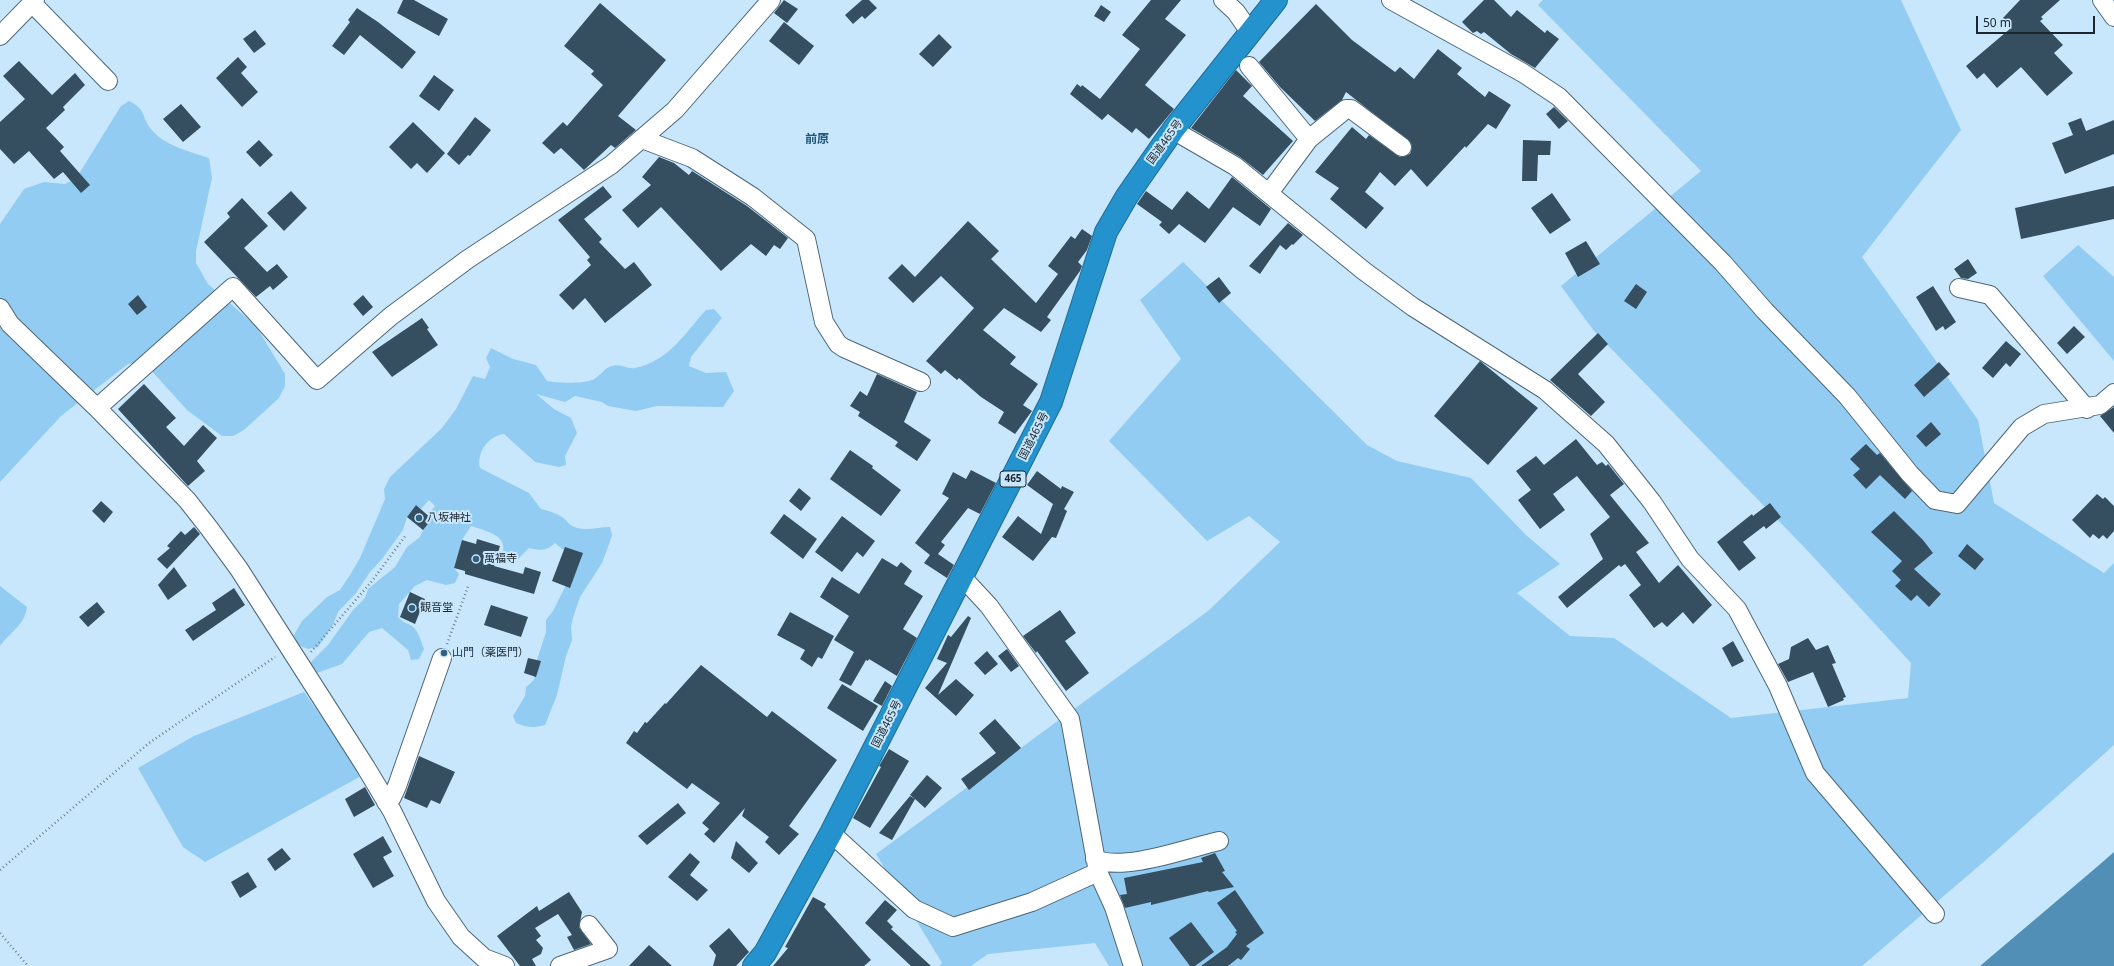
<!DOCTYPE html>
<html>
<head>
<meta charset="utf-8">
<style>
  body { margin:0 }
  #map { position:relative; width:2114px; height:966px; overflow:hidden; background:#c9e7fc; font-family:"Noto Sans",sans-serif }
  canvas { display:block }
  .scale { position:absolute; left:1976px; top:16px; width:119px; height:18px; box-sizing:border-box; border:2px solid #1b262e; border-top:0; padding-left:5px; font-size:12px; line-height:14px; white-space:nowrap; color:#1b262e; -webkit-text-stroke:3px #c9e7fc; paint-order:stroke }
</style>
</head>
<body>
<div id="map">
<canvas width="2114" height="966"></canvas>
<div class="scale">50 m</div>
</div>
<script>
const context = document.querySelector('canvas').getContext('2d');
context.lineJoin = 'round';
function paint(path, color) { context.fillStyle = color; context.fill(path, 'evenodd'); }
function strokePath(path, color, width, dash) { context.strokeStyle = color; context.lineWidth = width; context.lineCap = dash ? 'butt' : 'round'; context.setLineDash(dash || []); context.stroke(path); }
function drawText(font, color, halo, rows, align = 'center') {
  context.font = font + ' "Noto Sans","Noto Sans JP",sans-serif'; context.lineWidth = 4; context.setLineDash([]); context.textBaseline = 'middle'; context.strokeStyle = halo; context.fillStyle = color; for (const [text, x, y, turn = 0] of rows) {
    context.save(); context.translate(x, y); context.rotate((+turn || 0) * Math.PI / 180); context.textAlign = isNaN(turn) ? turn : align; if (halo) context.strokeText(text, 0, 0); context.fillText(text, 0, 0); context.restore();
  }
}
const green = new Path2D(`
  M1543 0H1901L1961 130 1862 257 1978 420 1994 503 2104 573 2114 563V745L1987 859 1862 966H1109L1095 943 988 954 971 966H939L942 963 876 854 1208 611 1280 542 1249 516 1207 541 1109 441 1181 359 1140 300 1183 262 1367 445 1397 461 1471 478 1526 535 1560 564 1517 593 1570 636 1614 638 1731 718 1908 698 1911 663 1805 548 1594 331 1561 286 1701 171 1538 5Z
  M129 101C148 111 140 115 151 129 164 146 189 151 209 158L212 178 196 251V263L208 284 256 326 285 374V386L279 398 244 430 233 436H222L187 410 149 368 138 363 128 364 61 416 0 482V224L24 189 44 182 65 184 77 177 121 106Z
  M2078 245 2114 277V361L2043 276Z
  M714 309 722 318 691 357 689 366 706 373 726 372 734 391 723 407 657 406 636 411 608 406 602 402 575 396 565 402 536 394 554 409 571 418 577 433 565 456 566 465 559 467 535 462 504 434C489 435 476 453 480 468L529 493 541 509C549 511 556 513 562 517 566 519 568 524 572 526 584 532 597 527 610 527L612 535 608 547 602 563 580 597 573 618 571 627 572 640 566 656 557 695 545 725C534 728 527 728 516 723L513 716 525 696 526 687 534 680 536 663 546 632V620L553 611 567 583 566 552 555 543C547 551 540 551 529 548L517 560 510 562 502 558C502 554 504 549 503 545 502 534 480 529 471 526L462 540 454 568 459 574 455 583 446 585 427 580 415 586 399 604 398 617C402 622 407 623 412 626 419 631 421 642 424 649L419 659 411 660 408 650 382 628 369 632 342 664 314 674 307 666 328 645 353 610 365 598 368 589 395 567 407 547 420 537 423 530 432 519 428 515 435 506 429 500 421 509 416 505 407 517 403 530 382 559 370 572 356 593 338 612 333 625 318 647 308 649 298 645 294 635 302 621 327 597 340 590 350 575 360 558 385 499 384 489 390 477 442 428 456 409 473 376 485 379 490 367 486 358 491 348 513 359 536 365 547 381C558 383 581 384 592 380 598 378 603 370 609 367 620 362 627 370 635 368 669 361 684 334 706 310Z
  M0 586 27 607C25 625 10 632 0 646Z
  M304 692 363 775 205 862 183 847 138 768 194 736Z`);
const water = new Path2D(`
  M2114 852V966H1980L2098 866Z`);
const building = new Path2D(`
  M403 0H414L448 19 439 36 397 13Z
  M784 0 798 9 787 23 774 13Z
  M862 0H869L877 8 865 19 862 16 853 24 845 15Z
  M1151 0H1181L1165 19 1186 35 1145 85 1174 109 1149 139 1136 128 1132 133 1108 114 1102 120 1070 94 1077 84 1081 87 1082 85 1100 99 1140 49 1122 35Z
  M1484 0H1494L1511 17 1517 10 1545 33 1547 30 1559 39 1535 68 1511 54 1484 32 1481 34 1477 31 1473 33 1462 22Z
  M2020 0H2060L2041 17 2043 19 2040 21 2063 45 2054 53 2073 73 2047 96 2021 67 1997 88 1984 73 1977 79 1966 66 2011 28 2003 18Z
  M600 3 666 60 618 116 636 130 615 148 611 145 584 170 561 148 554 154 542 143 563 122 567 126 603 85 591 74 594 71 564 46Z
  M1316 4 1352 40 1395 72 1400 67 1414 79 1438 49 1462 68 1457 74 1485 97 1489 91 1511 105 1496 129 1488 124 1466 148 1465 146 1427 187 1411 169 1395 186 1380 172 1365 192 1384 208 1366 229 1330 199 1339 188 1315 172 1352 127 1366 139 1369 135 1400 157 1410 154 1412 148 1411 143 1346 92 1342 100 1315 121 1280 87 1259 62Z
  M1101 5 1111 12 1104 22 1094 16Z
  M357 8 378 22 416 52 402 69 360 35 344 55 332 46 350 22 348 20Z
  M784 22 814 46 799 65 769 41Z
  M255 30 266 44 254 53 243 39Z
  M939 34 952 47 933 67 919 54Z
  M238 57 247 67 241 73 258 92 242 107 216 78Z
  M19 61 52 95 75 73 85 85 63 107 65 110 46 128 64 147 60 151 90 185 81 193 63 172 54 179 29 151 14 164 0 149V122L25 99 3 76Z
  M1236 70 1252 86 1243 96 1293 141 1263 175 1240 157 1191 128Z
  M434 75 454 90 439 111 419 96Z
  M181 104 201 127 183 142 163 119Z
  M1554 107 1568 121 1559 129 1546 114Z
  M475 117 491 130 470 156 468 155 459 165 447 154Z
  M2081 118 2086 131 2114 120V154L2065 174 2052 143 2073 135 2068 123Z
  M413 122 445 153 427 173 417 163 411 169 389 147Z
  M259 140 273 155 260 167 246 152Z
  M1523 140 1551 141 1550 155H1538L1537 181H1522Z
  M659 157 674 163 689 175 692 171 747 206 788 238 780 249 774 245 766 256 751 244 721 271 661 207 638 228 622 210 651 185 642 177Z
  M1232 177 1271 209 1260 226 1233 207 1205 243 1179 224 1169 234 1159 225 1162 222 1137 204 1146 191 1172 210 1187 191 1209 209Z
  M603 186 612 197 584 219 602 239 599 242 625 269 634 262 652 285 605 323 585 298 573 310 559 295 591 265 587 260 590 257 558 220Z
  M2114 186V219L2021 239 2015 208Z
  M291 191 307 208 284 231 267 213Z
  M1552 193 1571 220 1550 234 1531 208Z
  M242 198 268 226 244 248 267 272 277 264 288 277 273 290 270 286 256 297 204 242 230 217 227 213Z
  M968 221 999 251 991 259 1036 303 1058 274 1048 266 1071 236 1075 239 1082 229 1092 236 1087 250 1078 262 1082 266 1080 271 1047 317 1051 320 1041 332 1004 308 983 330 1016 357 1010 364 1038 384 1023 405 1032 411 1015 434 998 423 1004 412 981 397 959 378 957 380 945 370 941 374 926 361 974 308 941 276 913 303 888 278 902 264 915 277Z
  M1288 223 1303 235 1293 245 1292 244 1286 250 1280 245 1260 274 1249 266Z
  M1586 241 1600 264 1578 277 1565 253Z
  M1968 259 1977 273 1968 279 1961 278 1954 269Z
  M1219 277 1231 293 1219 303 1206 287Z
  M1636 284 1647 292 1636 309 1624 301Z
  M1933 286 1956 322 1945 330 1943 326 1936 331 1916 297Z
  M138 295 147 307 137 315 128 304Z
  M363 295 373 307 363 316 353 304Z
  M422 318 429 328 427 329 438 345 392 377 372 352Z
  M2074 326 2085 337 2067 354 2057 343Z
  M1598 333 1608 344 1578 374 1605 402 1591 416 1550 380Z
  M2006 341 2021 354 2010 367 2006 363 1993 378 1982 368Z
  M1480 361 1538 408 1488 465 1434 416Z
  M1939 362 1950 374 1924 397 1914 385Z
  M877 374 917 392 904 422 931 440 917 461 895 446 898 442 858 416 860 412 850 406 860 391 867 396Z
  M144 384 176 418 166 427 184 446 203 425 217 438 197 461 205 471 188 486 118 409Z
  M2114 407V433L2100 416Z
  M1931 422 1941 434 1926 447 1916 436Z
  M1576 439 1597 465 1602 462 1606 466 1608 464 1624 484 1610 495 1649 543 1636 552 1659 583 1678 565 1712 605 1693 624 1683 612 1667 627 1662 622 1654 628 1629 595 1641 585 1625 564 1621 567 1619 565 1567 608 1558 597 1603 559 1590 534 1610 517 1577 476 1553 494 1565 510 1540 529 1518 500 1531 490 1516 471 1536 456 1544 465Z
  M1866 444 1877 455 1880 453 1912 491 1905 499 1880 475 1866 489 1853 475 1860 469 1850 459Z
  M850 450 873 466 872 468 901 490 881 516 830 479Z
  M971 470 996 483 980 514 968 508 941 542 945 545 938 554 954 565 947 578 924 563 930 555 915 543 949 498 942 494 953 472 966 479Z
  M1037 471 1061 489 1062 486 1074 492 1064 509 1067 511 1056 538 1052 537 1033 561 1002 537 1018 516 1041 534 1053 504 1027 485Z
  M799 488 811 498 801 511 789 501Z
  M2097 494 2103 499 2105 497 2114 506V531L2107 539 2103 535 2099 539 2093 534 2090 538 2072 520Z
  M101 501 113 512 104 523 92 511Z
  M1770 503 1781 517 1766 529 1764 526 1743 542 1756 558 1739 571 1717 542 1752 514 1753 516Z
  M416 505 432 519 423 530 407 517Z
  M1894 511 1923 540 1933 553 1914 569 1941 594 1929 607 1917 595 1911 601 1895 586 1901 580 1892 571 1902 561 1871 532Z
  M784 514 817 539 803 559 770 533Z
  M842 516 875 541 863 557 857 552 842 572 815 552Z
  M194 527 200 534 167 569 157 559 170 548 167 546 181 531 185 535Z
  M477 539 500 546 494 566 523 574 525 567 541 572 534 594 465 574V571L454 568 462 540 476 544Z
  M1967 544 1984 559 1975 570 1958 556Z
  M565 547 583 553 570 588 552 581Z
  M882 558 897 567 901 562 912 571 904 584 923 596 903 629 917 638 897 676 869 659 868 661 866 660 851 686 839 680 854 652 834 640 849 616 820 597 832 577 859 594Z
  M174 567 187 586 168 600 158 585Z
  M234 588 245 605 193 641 185 630 216 610 212 603Z
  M410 592 425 599 415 624 400 617Z
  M97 602 105 612 88 627 79 617Z
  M491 605 528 617 521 637 484 625Z
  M1060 610 1076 633 1065 641 1089 673 1066 691 1037 651 1036 653 1023 636Z
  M790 612 834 636 822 659 818 657 812 667 800 659 805 650 777 635Z
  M968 616 971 618 938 695 956 679 974 695 956 716 925 688 947 663 937 659 948 635 951 637Z
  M1808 638 1816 650 1828 645 1836 663 1832 664 1846 697 1843 698 1844 700 1828 707 1813 672 1788 682 1778 664 1789 659 1791 647Z
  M1733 641 1744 661 1732 667 1722 648Z
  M1007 649 1019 666 1011 672 998 656Z
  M987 651 998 664 985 675 974 663Z
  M528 658 541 661 536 677 524 673Z
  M701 665 767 717 772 711 837 760 789 826 799 834 779 855 765 842 769 837 742 816 745 808 714 843 704 834 709 829 702 823 720 803 692 783 687 789 626 743 634 731 637 733 645 722 647 723 665 703 666 704Z
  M885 681 892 686 882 706 873 701Z
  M842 684 878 706 863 731 827 708Z
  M995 719 1021 748 969 790 961 779 996 753 979 733Z
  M889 749 909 761 870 828 853 818 881 767 879 766Z
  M419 756 455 772 440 804 431 800 427 808 404 798Z
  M927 775 942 788 925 808 915 799 892 840 879 833 910 796 915 799 910 795Z
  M365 787 375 805 354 817 345 799Z
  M678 803 686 813 647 845 638 836Z
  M383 836 392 852 383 857 394 876 373 888 353 854Z
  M736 841 758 863 749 873 731 858Z
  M282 848 291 859 275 871 267 859Z
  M690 853 700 862 690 875 708 890 697 901 668 877Z
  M1215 853 1225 871 1222 872 1234 887 1209 892 1208 891 1151 905V902L1125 908 1120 895 1127 894 1124 878 1203 862 1201 858Z
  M248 872 257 887 240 898 231 882Z
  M1235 890 1264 933 1246 946 1250 949 1241 960 1238 958 1228 966H1201L1227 947 1237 934 1235 932 1237 931 1217 903Z
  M569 892 582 912 579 927 591 944 574 950 567 937 572 935 558 914 535 928 541 936 536 940 543 948 541 954 532 959 536 966H520L497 936 537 906 539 911Z
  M813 897 826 904 824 907 871 960 864 966H773L788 948 785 947Z
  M885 900 897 910 887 921 893 927 891 929 931 966H911L865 923Z
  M1191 922 1214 952 1195 966H1190L1169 938Z
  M729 928 749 952 736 966H713L716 955 709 946Z
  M649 945 672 966H629Z`);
const path = new Path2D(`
  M447 644 469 584
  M311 652 372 581 406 535
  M0 870 149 743 275 657
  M0 933 28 966`);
const minor = new Path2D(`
  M1223 0 1236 12 1250 32
  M1391 0 1523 73 1559 97 1723 263 1765 311 1847 396 1910 474 1935 500 1957 504 2022 427 2044 414 2100 405 2114 393
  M2102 0 2114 17
  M32 3 108 81
  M0 36 35 0
  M1249 66 1309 139
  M1173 130 1235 166 1364 271 1413 307 1545 390 1606 444 1652 502 1690 559 1737 609 1778 686 1815 773 1935 914
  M642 139 692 158 753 197 806 239 824 322 838 344 844 348 921 382
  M1269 193 1309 139 1346 109H1351L1402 147
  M1959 288 1990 295 2087 409
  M0 308 10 324 97 408 187 500 209 528 239 569 365 766 392 811 436 901 461 937 484 958 505 966
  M97 408 233 287 317 380 391 316 468 259 611 165 675 110 771 0
  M963 578 989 606 1070 719 1098 872 1114 907 1133 966
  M386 802 392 797 397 786 442 658
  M831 833 914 909 953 927 1032 902 1098 872
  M1095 859C1123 872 1188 848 1219 841
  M560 966 608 949 589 925`);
const highway = new Path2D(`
  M754 966 765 953 831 833 1051 402 1106 232 1127 196 1173 130 1276 0`);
const markers = [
  [419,518,4,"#30617f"],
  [476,559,4,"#30617f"],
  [412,608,4,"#30617f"],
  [444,653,4,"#30617f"]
];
const shields = [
  [1013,479,26]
];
const shieldNames = [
  ["465",1013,479]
];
const streetNames = [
  ["国道465号",1165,142,-54],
  ["国道465号",1034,436,-63],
  ["国道465号",887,724,-63]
];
const poiNames = [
  ["八坂神社",427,518],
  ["萬福寺",484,559],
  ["観音堂",420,608],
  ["山門（薬医門）",452,653]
];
const neighbourhoodNames = [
  ["前原",817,140]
];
paint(green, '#92ccf2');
paint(water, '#518fb6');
paint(building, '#354f60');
strokePath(minor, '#4c6778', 20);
strokePath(highway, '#206c95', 24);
strokePath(path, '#6d8190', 2.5, [1, 3]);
strokePath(minor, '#fff', 18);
strokePath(highway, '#2392cd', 22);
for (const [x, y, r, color] of markers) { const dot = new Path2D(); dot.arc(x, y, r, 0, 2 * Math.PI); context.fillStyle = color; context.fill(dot); strokePath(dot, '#c9e7fc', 1.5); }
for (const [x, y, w] of shields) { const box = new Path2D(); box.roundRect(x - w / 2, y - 8, w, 16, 3); context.fillStyle = '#c9e7fc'; context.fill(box); strokePath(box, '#1b262e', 1); }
drawText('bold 10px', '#1b262e', null, shieldNames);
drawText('11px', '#1b262e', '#c9e7fc', streetNames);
drawText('11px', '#1b262e', '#c9e7fc', poiNames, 'left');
drawText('bold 12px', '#1f5879', '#c9e7fc', neighbourhoodNames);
</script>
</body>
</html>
